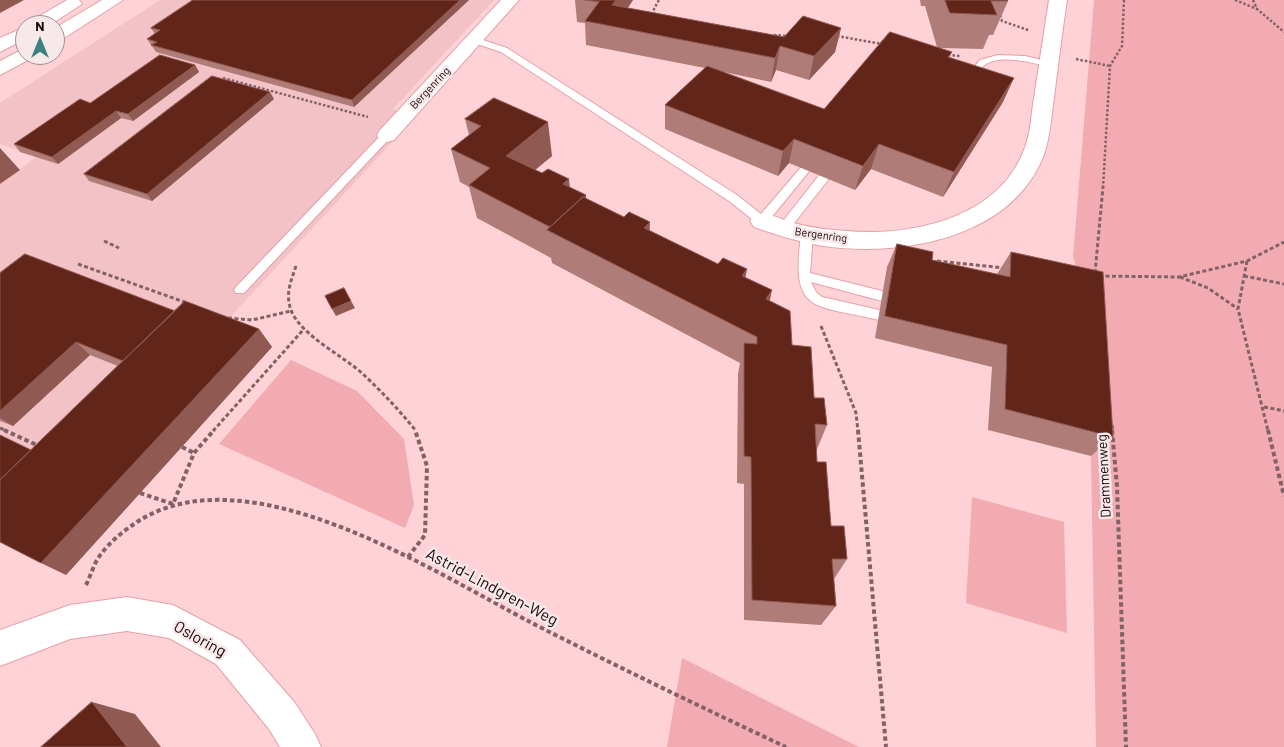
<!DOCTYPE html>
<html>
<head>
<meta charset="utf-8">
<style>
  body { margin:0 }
  #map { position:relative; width:1284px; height:747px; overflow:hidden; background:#fed2d6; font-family:Barlow,sans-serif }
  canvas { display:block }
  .north { position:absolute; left:15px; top:15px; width:50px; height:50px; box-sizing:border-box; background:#f7e8e9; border:1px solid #9f8e8f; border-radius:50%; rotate:0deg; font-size:14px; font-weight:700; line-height:20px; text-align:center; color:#1c0609 }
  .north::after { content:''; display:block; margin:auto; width:18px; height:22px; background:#3b8381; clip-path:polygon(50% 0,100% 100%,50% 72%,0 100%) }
</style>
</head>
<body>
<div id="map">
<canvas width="1284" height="747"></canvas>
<div class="north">N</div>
</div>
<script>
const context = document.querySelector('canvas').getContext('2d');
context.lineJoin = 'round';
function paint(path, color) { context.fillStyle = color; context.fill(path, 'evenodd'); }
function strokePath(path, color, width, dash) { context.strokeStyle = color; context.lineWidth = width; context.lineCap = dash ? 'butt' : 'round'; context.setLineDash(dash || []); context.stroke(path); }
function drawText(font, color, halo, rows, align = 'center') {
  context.font = font + ' Barlow,sans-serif'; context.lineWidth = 5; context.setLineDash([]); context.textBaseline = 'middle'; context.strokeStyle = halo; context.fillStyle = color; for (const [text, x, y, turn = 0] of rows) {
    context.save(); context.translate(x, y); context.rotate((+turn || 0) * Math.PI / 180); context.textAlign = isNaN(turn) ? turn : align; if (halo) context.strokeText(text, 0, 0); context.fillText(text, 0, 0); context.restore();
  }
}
const built = new Path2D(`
  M160 0H494L393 109 417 115 223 325 0 513V184L36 157 0 144V103Z`);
const green = new Path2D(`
  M1094 0H1284V747H1096L1091 456 1085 295 1073 257Z
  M291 360 357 391 404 439 414 505 405 528 219 444Z
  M972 497 1064 522 1067 633 966 603Z
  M682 658 859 747H667Z`);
const pathFar2 = new Path2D(`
  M1235 0 1257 9
  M1253 0 1257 9 1284 32
  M654 15V9L659 0
  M1000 15 1002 21 1028 30
  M774 35 788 36
  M837 36 882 44
  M948 55 961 56
  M1076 59 1110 66
  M223 78 368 117
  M1103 188 1110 66 1122 46 1124 0`);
const pathFar1 = new Path2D(`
  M104 241 119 248
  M937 261 1005 268
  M1247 261 1238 309 1268 431
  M78 264 187 303
  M296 266C291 281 285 294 291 310 301 336 344 356 364 375 383 393 400 411 416 431
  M1095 273 1103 187
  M1099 276 1179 277 1247 261 1284 242
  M1244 276 1284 284
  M1180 277 1208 288 1238 309
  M228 318 252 320 291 311
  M821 326 856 413 858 431
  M1264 407 1284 411
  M1112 425 1113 431
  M0 428 7 431
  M213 431 304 329`);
const path = new Path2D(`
  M4 430 39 446
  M858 430 886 747
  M1112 430 1117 486 1126 747
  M1268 430 1284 496
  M182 447 194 453
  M140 493 173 504 194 453 214 430
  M408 557 425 535 427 466 415 430
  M86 585C90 577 93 567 97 560 106 545 121 533 134 524 244 448 432 571 532 623 616 666 701 707 786 747`);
const service = new Path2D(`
  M474 37 507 48 737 195 761 214 808 159 806 156 807 154H815L820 158 766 224H758L729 201 501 52 471 42V38Z
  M998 55 1025 56 1054 63 1049 66C1031 63 1003 54 986 64 980 68 976 77 971 83H965L963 81 980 60Z
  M387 132 391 133V137L244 293H236L234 290 236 287 383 133Z
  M824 173 828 174V180L788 231H780L778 228 780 225 820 174Z
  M807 230 813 234 810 273 882 291 888 296 882 301 811 282 816 292 822 297 884 311 885 315 884 319 879 320C811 304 791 314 801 234Z`);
const minor = new Path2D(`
  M501 0H519L394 140 387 142 380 140 377 135 380 130Z
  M1049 0H1067C1062 33 1058 65 1054 98 1051 118 1050 139 1043 157 1010 239 901 257 823 246 799 242 777 235 754 227L750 221 754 215C769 211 783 221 797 224 813 228 830 230 846 231 914 237 1001 217 1025 147 1031 132 1031 114 1034 98 1039 65 1044 33 1049 0Z
  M127 597 173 605 240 640 295 703 315 734 321 747H280L269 729 216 664 169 638 127 631 70 639 0 666V630L70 605Z`);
const secondary = new Path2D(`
  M67 0H79L82 4 50 25H28L31 21Z
  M102 0H123L61 40 55 41V28Z
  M25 27V39L0 52V38Z
  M25 48V55H34L32 58 0 75V61Z`);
const wall = new Path2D(`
  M193 0H469L354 107 156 52 147 39 155 34 151 28Z
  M575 0H633L628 8 784 37 841 28 835 52 809 80 776 70 771 82 724 72 824 109 937 47 925 6H921L920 0H1007L1008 1 993 35H989L983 49 940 48 950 57 1003 102 943 197 871 169 855 190 789 163 778 176 665 129V105L705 68 586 45 585 23 577 22Z
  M195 65 199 72 133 121 121 118 58 164 20 152 14 144 90 103Z
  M274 99 152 201 89 181 84 174Z
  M465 119 552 156 535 170 570 187 587 199 746 278 770 301 792 345 827 425 817 449V462L831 526 847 559 834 579 836 606 821 625 744 620V484L737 483 738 374 740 363 552 263 551 258 477 218 469 187 460 182 451 149 469 135Z
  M897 244 932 260 997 274 1011 252 1113 437 1091 456 988 430 992 367 875 338 887 267Z
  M0 273 259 329 272 347 66 575 31 450 118 366 90 355 13 426 0 421Z`);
const shadedWall = new Path2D(`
  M0 0H24L0 13Z
  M460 0H469L354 107 352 100Z
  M616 0H633L614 27 612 5Z
  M841 28 835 52 809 80 814 56Z
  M780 46 776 70 771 82 775 58Z
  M195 65 199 72 133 121 128 114Z
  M1014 78 1003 102 943 197 954 172Z
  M270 92 274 99 152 201 147 194Z
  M116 111 121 118 58 164 52 157Z
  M548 122 552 156 512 189 506 156Z
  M794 139 789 163 778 176 783 151Z
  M879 144 871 169 855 190 863 166Z
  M0 148 20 170 0 184Z
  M569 179 572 208 586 195 589 228 573 243 552 232 551 227 566 213 563 184Z
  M650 222 649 256 644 228Z
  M747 269 741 302 742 276Z
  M772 290 765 323 766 299Z
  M351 301 355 308 336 316 332 309Z
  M259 329 272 347 66 575 41 563Z
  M76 342 90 355 13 426 0 418V411Z
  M92 702 135 714 161 747H127Z`);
const building = new Path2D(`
  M193 0H460L352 100 151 45 157 42 147 39 160 30 151 28Z
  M585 0H616L612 5 784 37 803 16 841 28 814 56 780 46 775 58 585 21 599 2Z
  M945 0H1007L1008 1H991L997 15 950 13Z
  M890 32 952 52 948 57 1014 78 954 172 879 144 863 166 794 139 783 151 665 105 707 66 824 109Z
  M160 55 195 65 128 114 116 111 52 157 14 144 80 99 90 103Z
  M212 76 270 92 147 194 84 174Z
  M494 98 548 122 506 156 542 173 548 169 569 179 563 184 586 195 584 197H583L550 227 469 185 490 168 451 149 481 126 465 119Z
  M583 197 624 217 629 212 650 222 644 228 718 264 723 258 747 269 742 276 772 290 766 299 790 311 792 345 811 347 814 398H824L827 425 815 424 817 462H826L831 526H844L847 559H832L836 606 752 600 751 457 744 456V343L757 344V337L547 230Z
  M897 244 933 252 932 260 1010 277 1011 252 1103 272 1113 437 1005 409 1007 345 885 316Z
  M25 254 175 311 123 361 76 342 0 411V273Z
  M344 288 351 301 332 309 325 296Z
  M185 301 259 329 41 563 0 542V480Z
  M0 435 31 450 0 480Z
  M92 702 127 747H41Z`);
const farStreetnames = [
  ["Bergenring",430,88,-47],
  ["Bergenring",821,235,8]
];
const streetNames = [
  ["Drammenweg",1104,476,-93]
];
const nearStreetnames = [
  ["Astrid-Lindgren-Weg",492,587,28],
  ["Osloring",200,639,29]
];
paint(built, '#f2c2c6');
paint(green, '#f3abb2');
strokePath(service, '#e5a0a7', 2);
strokePath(minor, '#e5a0a7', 2);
strokePath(secondary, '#e5a0a7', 2);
strokePath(pathFar2, '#826266', 2.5, [2.5, 2]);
strokePath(pathFar1, '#826266', 3, [4, 2.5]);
strokePath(path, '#826266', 4, [4.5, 3]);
paint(service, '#fff');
paint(minor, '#fff');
paint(secondary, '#fff');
paint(wall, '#b07c78');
paint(shadedWall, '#905952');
paint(building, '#61251a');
strokePath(building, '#905952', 1);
drawText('11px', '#1c0609', '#f7e8e9', farStreetnames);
drawText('14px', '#1c0609', '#f7e8e9', streetNames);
drawText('16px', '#1c0609', '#f7e8e9', nearStreetnames);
</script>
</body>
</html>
